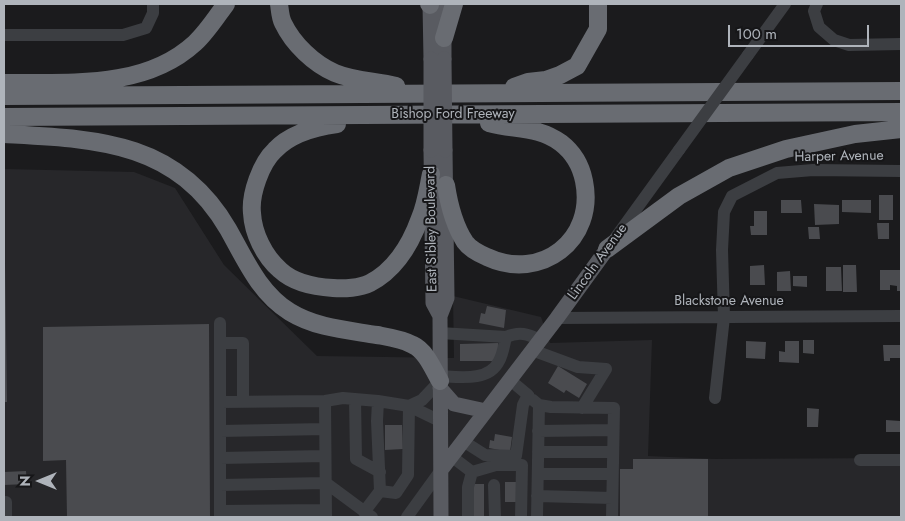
<!DOCTYPE html>
<html>
<head>
<meta charset="utf-8">
<style>
  body { margin:0 }
  #map { position:relative; width:905px; height:521px; overflow:hidden; background:#1b1b1d; font-family:Jost,sans-serif }
  canvas { display:block }
  .frame { position:absolute; inset:0; border:5px solid #afb4bb; pointer-events:none }
  .north { position:absolute; left:15px; top:456px; width:50px; height:50px; -webkit-text-stroke:4px #161618; paint-order:stroke; rotate:270deg; font-size:14px; font-weight:700; line-height:20px; text-align:center; color:#afb4bb }
  .north::after { content:''; display:block; margin:auto; width:18px; height:22px; background:#afb4bb; clip-path:polygon(50% 0,100% 100%,50% 72%,0 100%) }
  .scale { position:absolute; left:728px; top:25px; width:141px; height:22px; box-sizing:border-box; border:2px solid #afb4bb; border-top:0; padding-left:6px; font-size:15px; line-height:18px; white-space:nowrap; color:#afb4bb; -webkit-text-stroke:4px #161618; paint-order:stroke }
</style>
</head>
<body>
<div id="map">
<canvas width="905" height="521"></canvas>
<div class="frame"></div>
<div class="north">N</div>
<div class="scale">100 m</div>
</div>
<script>
const context = document.querySelector('canvas').getContext('2d');
context.lineJoin = 'round';
function paint(path, color) { context.fillStyle = color; context.fill(path, 'evenodd'); }
function strokePath(path, color, width, dash) { context.strokeStyle = color; context.lineWidth = width; context.lineCap = dash ? 'butt' : 'round'; context.setLineDash(dash || []); context.stroke(path); }
function drawText(font, color, halo, rows, align = 'center') {
  context.font = font + ' Jost,sans-serif'; context.lineWidth = 4; context.setLineDash([]); context.textBaseline = 'middle'; context.strokeStyle = halo; context.fillStyle = color; for (const [text, x, y, turn = 0] of rows) {
    context.save(); context.translate(x, y); context.rotate((+turn || 0) * Math.PI / 180); context.textAlign = isNaN(turn) ? turn : align; if (halo) context.strokeText(text, 0, 0); context.fillText(text, 0, 0); context.restore();
  }
}
const built = new Path2D(`
  M4 169 134 172 175 188 224 265 317 356 454 358 453 296 541 317 550 343 652 340 648 456 714 459 901 458V517H4Z`);
const building = new Path2D(`
  M879 195H893V220H879Z
  M781 200H801L802 213H781Z
  M842 200H871V213L842 212Z
  M814 204 839 205V224L815 225Z
  M754 211H767V235H751L750 226H754Z
  M877 223H889V239H878Z
  M808 227H819L820 239H809Z
  M4 263H5L7 402H4Z
  M764 265 765 285H750V266Z
  M843 265H856L857 292H843Z
  M826 267H841L842 291H826Z
  M880 270H901V291H897V286L890 285V290H880Z
  M790 271 791 291H777V272Z
  M793 276H807V287L793 286Z
  M487 306 506 310 504 328 479 323 481 313 485 314Z
  M209 324 210 517H67L66 460 43 461V327Z
  M803 340H814V354L803 353Z
  M746 341 766 342 765 359 746 358Z
  M785 341H799V363L779 362V351L785 352Z
  M498 343V361H460V344Z
  M883 345H901V358H890V361H884Z
  M558 366 587 384 579 398 566 390 564 393 548 383Z
  M807 408 819 409 818 427H807Z
  M886 420 900 421V432H886Z
  M385 425H402L403 449 385 450Z
  M495 434 512 437 510 452 489 448 490 440 494 441Z
  M633 459H708V517H620V469H633Z
  M26 471 27 484 4 485V472Z
  M505 482H526V502H505Z
  M473 484H484V517H473Z`);
const minor = new Path2D(`
  M817 4 814 11 819 27 834 40 849 45 901 44
  M4 35H123L146 28 153 13V4
  M748 55 785 4
  M616 237 679 150
  M557 318 901 316
  M440 333 506 337C520 331 527 334 541 340
  M220 343H243V402
  M532 350 578 367 606 369 582 408
  M440 376C459 377 489 382 499 361 503 354 504 345 506 337
  M715 398 724 317 722 250 724 212 732 196 777 173 813 170 901 171
  M355 399 356 459 380 472
  M533 400 539 405 537 517
  M325 401 326 517
  M220 402 325 401 343 398 378 401 409 406 440 421
  M539 405 551 407 614 408 612 517
  M409 406 422 400 440 381
  M220 431 325 429
  M538 431 613 430
  M463 441 485 455 516 456 523 405 528 395 510 380
  M538 452H613
  M451 456 472 472 468 487V517
  M220 458 325 456
  M860 460H901
  M472 472 496 465H522L521 517
  M538 474H612
  M326 483 372 517
  M220 485 326 483
  M494 485 495 517
  M380 491 396 493 408 475 409 406
  M537 496 612 498
  M4 502H6V517
  M220 511 326 510
  M364 512 380 491 377 421 378 401
  M220 517V323
  M407 517 441 470`);
const major = new Path2D(`
  M430 4 431 59
  M444 4V59
  M431 150 433 303 440 316 441 517
  M440 316 447 298 445 150
  M440 388 454 404 486 411
  M441 470 557 318 607 249`);
const highway = new Path2D(`
  M279 4C280 10 280 17 283 23 293 44 314 64 335 73 354 81 376 81 396 86
  M429 4 430 5
  M444 38 454 4
  M4 83C68 82 144 90 195 43 207 32 217 16 226 4
  M514 87 528 82 546 80 560 75 577 66 598 29V4
  M4 96 901 91
  M4 117 901 112
  M337 124C315 127 291 133 275 150 261 163 250 194 252 213 253 233 264 256 280 270 294 283 314 287 333 288 344 289 360 288 370 283 395 270 411 243 420 218 426 204 428 188 431 174
  M4 134C95 139 176 140 228 229 245 259 259 293 290 312 316 328 347 330 377 335 388 337 403 339 413 345 426 351 433 369 440 381
  M446 185C449 205 454 225 465 242 470 249 480 254 487 257 541 282 596 240 584 181 581 166 574 153 561 143 538 126 514 130 489 123
  M607 249 679 196 729 168 786 149 855 134 901 129`);
const minorBridge = new Path2D(`
  M679 150 748 55`);
const majorBridge = new Path2D(`
  M431 59V150
  M444 59 445 150`);
const streetNames = [
  ["Bishop Ford Freeway",453,115],
  ["Harper Avenue",839,157,-1],
  ["East Sibley Boulevard",432,229,-91],
  ["Lincoln Avenue",598,262,-54],
  ["Blackstone Avenue",729,302]
];
paint(built, '#27272a');
paint(building, '#4a4b4f');
strokePath(minor, '#3c3e42', 12);
strokePath(major, '#595b61', 15);
strokePath(highway, '#696c72', 18);
strokePath(minorBridge, '#3c3e42', 12);
strokePath(majorBridge, '#595b61', 15);
drawText('14px', '#afb4bb', '#161618', streetNames);
</script>
</body>
</html>
